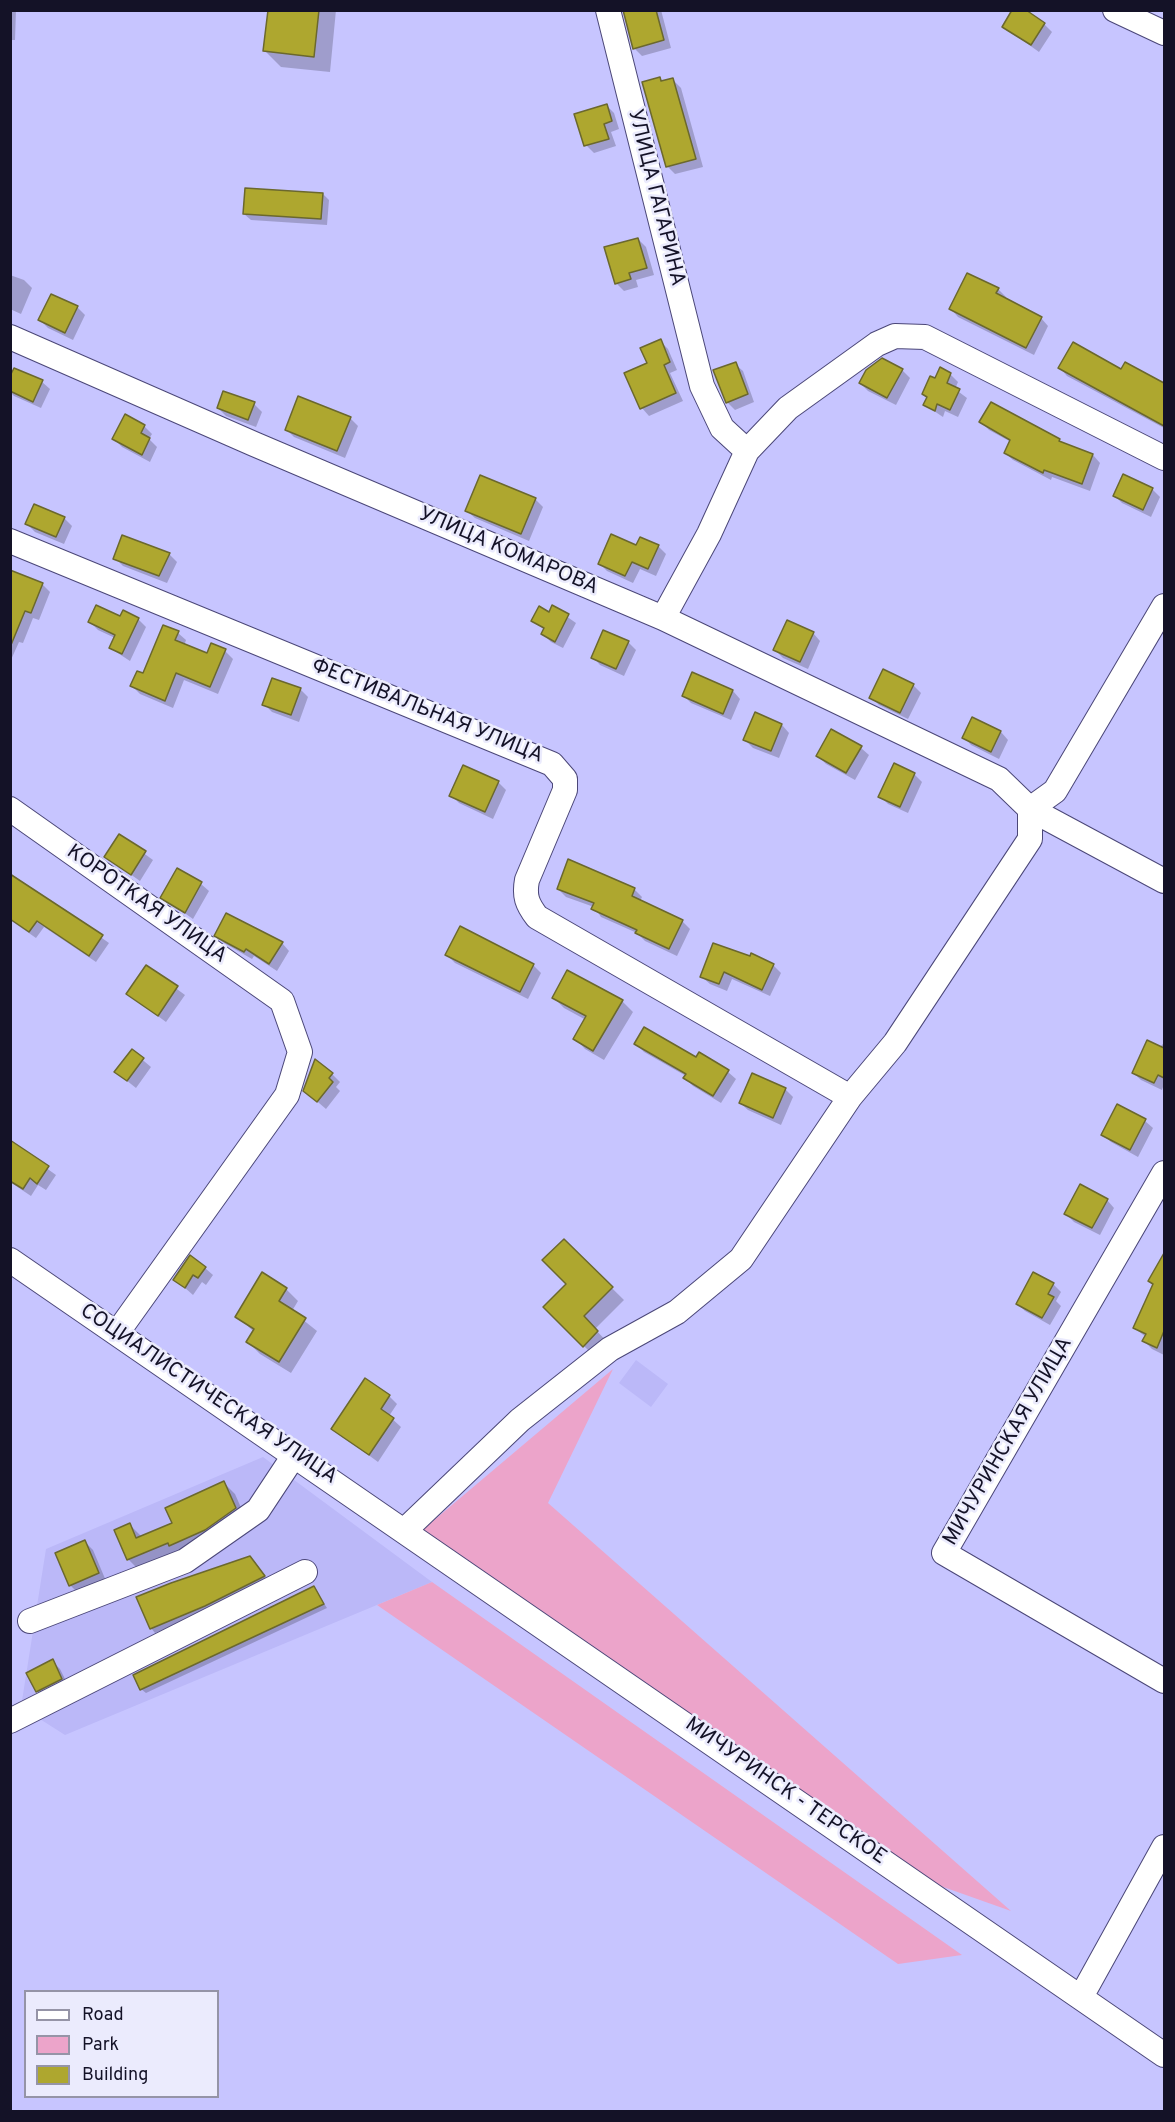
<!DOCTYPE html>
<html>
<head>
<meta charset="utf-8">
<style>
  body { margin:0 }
  #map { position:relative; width:1175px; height:2122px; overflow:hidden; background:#c7c5ff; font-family:Overpass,sans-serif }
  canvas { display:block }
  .frame { position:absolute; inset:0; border:12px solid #141227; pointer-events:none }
  .legend { position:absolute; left:24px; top:1990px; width:195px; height:108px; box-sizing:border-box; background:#ebebfd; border:2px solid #9594a7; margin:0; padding:8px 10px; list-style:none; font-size:18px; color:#141227 }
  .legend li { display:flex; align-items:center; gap:12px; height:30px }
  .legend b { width:30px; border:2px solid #9594a7 }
</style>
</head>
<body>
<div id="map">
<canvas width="1175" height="2122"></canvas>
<div class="frame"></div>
<ul class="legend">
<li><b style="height:8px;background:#fff"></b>Road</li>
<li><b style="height:16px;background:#eca4ca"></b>Park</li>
<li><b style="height:16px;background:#aea72f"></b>Building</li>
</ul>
</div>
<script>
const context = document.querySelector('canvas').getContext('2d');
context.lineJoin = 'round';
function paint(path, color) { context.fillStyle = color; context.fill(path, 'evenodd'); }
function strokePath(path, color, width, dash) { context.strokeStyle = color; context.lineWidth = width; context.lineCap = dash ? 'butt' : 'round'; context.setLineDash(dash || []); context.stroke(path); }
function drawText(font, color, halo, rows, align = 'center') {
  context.font = font + ' Overpass,sans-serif'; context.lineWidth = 5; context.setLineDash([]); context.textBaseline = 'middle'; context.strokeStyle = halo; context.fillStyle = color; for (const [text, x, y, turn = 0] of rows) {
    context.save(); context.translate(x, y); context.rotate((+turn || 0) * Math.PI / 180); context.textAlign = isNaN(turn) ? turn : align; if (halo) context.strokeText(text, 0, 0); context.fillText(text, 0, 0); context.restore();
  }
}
const built = new Path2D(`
  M636 1360 668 1384 651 1407 619 1383Z
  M263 1457 432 1582 65 1735 21 1707 46 1549Z`);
const green = new Path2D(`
  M613 1369 548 1503 1011 1911 932 1883 420 1532Z
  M432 1582 962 1955 898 1964 377 1605Z`);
const shadow = new Path2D(`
  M10 10H16L15 40H10Z
  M269 10H336L330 72 281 67 265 51Z
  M624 10H661L671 48 642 56 634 48Z
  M1044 24 1052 32 1039 52 1004 27Z
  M660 78 664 82 673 80 681 88 703 167 675 174 667 166Z
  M606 105 614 113 619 129 611 132 616 146 594 153 586 145Z
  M323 194 329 200 327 225 251 220 244 214Z
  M638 239 646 247 654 275 636 280 638 287 624 291 616 283Z
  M10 275 24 280 32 288 21 314 10 309Z
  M998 289 1006 297 1004 299 1041 318 1048 326 1034 355 958 317 951 309Z
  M77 307 85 315 73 340 48 328 40 320Z
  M660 341 668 349 677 370 670 373 683 401 649 416 642 408 649 364Z
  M735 364 743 371 754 402 735 410 727 402Z
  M1060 368 1122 371 1164 391V428L1067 376Z
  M902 370 910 378 896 405 868 391 860 383Z
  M950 374 958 382 955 389 967 398 958 417 945 411 943 417 925 405 927 398 923 394 936 380Z
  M10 380 42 382 50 389 41 408 14 396 10 392Z
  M254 404 262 412 256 427 226 416 218 408Z
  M350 418 358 426 345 458 294 437 286 429Z
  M981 422 1059 441 1093 455 1100 463 1090 491 1052 477 1051 480 1013 460 1005 453 1011 442 989 430Z
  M144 426 152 434 149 439 157 447 150 462 122 447 114 439Z
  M1152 489 1160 497 1151 517 1122 503 1115 496Z
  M535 499 543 507 529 541 475 518 467 511Z
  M64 518 72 526 64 544 35 532 27 524Z
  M658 546 666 554 656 576 640 569 633 583 607 571 599 563 636 547Z
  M169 554 177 562 167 583 123 566 115 558Z
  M10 572 42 584 50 592 39 620 33 618 23 643 19 642 10 662Z
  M553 607 576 623 563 648 551 642 543 634 545 630 533 621 549 614Z
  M121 618 138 619 146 627 130 661 110 648 115 638 98 630 90 622Z
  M164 627 178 633 186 640 184 646 207 655 225 651 233 659 218 694 184 680 173 708 140 694 132 686 144 675Z
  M813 633 820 641 808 669 783 658 775 650Z
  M628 642 636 650 624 676 600 665 593 657Z
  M693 674 733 691 740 699 731 720 691 703 683 695Z
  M913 685 921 693 908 719 879 705 871 697Z
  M300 689 308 697 299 722 272 712 264 704Z
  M756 714 782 725 789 733 779 758 753 748 745 740Z
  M973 719 1001 732 1008 740 999 759 971 745 964 737Z
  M861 748 869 755 855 780 826 764 818 756Z
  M914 774 922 782 908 813 888 804 880 796Z
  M498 782 506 790 493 819 459 803 451 795Z
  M120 836 153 860 140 881 106 857Z
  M10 873 109 943 96 962 44 927 36 938 10 920Z
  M201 884 209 891 193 919 162 897Z
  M558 889H634L642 897 640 901 682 921 690 929 677 956 645 941 637 933 601 917 594 907 566 897Z
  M216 935 282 943 289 951 277 971 254 956 252 959 224 943Z
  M714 945 773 965 781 973 770 996 732 979 727 991 710 984 702 977Z
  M447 955 533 965 541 973 528 999 455 963Z
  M147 967 185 995 166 1022 128 994Z
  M568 973 622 1001 633 1012 604 1060 585 1049 575 1038 586 1020 564 1008 554 998Z
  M1164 1043V1084L1162 1090 1141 1080 1133 1073Z
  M636 1044 697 1059 728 1072 736 1079 721 1103 693 1086 685 1078 686 1076 644 1052Z
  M132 1051 151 1067 136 1088 116 1072Z
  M332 1074 340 1082 336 1087 340 1091 326 1109 305 1091Z
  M785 1089 793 1097 781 1125 748 1110 740 1103Z
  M1145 1121 1153 1128 1138 1157 1111 1142 1103 1135Z
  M10 1142 56 1175 46 1190 38 1185 31 1196 10 1182Z
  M1107 1200 1114 1208 1100 1235 1074 1222 1066 1214Z
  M564 1241 624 1300 595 1329 609 1344 596 1358 545 1307 568 1284Z
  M1162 1261 1164 1263V1355L1152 1349 1144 1341 1146 1337 1134 1328 1154 1285Z
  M205 1268 213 1275 206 1285 202 1282 193 1295 175 1279Z
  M1053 1284 1061 1292 1056 1301 1061 1306 1050 1325 1025 1311 1018 1304Z
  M286 1289 298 1301 292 1311 317 1331 291 1373 260 1354 248 1342 254 1332 237 1316Z
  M389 1396 397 1404 389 1416 401 1427 378 1462 333 1429Z
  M224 1483 235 1494 246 1519 139 1570 128 1559 130 1525 141 1536 174 1524Z
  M85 1542 93 1550 106 1581 78 1593 70 1585Z
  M255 1562 268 1581 210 1610 155 1633 151 1628Z
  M314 1588 327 1608 146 1693 141 1689Z
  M52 1661 60 1669 69 1687 45 1699 37 1691Z`);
const building = new Path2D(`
  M268 10H319L314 57 263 51Z
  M623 10H656L664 40 633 49Z
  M1012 10H1026L1045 23 1031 45 1002 27Z
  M660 77 661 81 673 78 696 159 666 167 642 82Z
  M607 104 612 121 604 124 609 139 584 146 574 114Z
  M245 188 323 193 321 219 243 214Z
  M638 238 647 268 629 273 631 279 615 284 604 247Z
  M967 273 999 288 996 293 1042 317 1026 348 949 309Z
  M51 294 78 306 65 333 38 320Z
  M661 339 670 362 664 365 676 393 640 409 624 373 647 363 640 348Z
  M1073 342 1121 369 1125 362 1164 383V426L1058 368Z
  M882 358 903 369 887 398 859 383 866 370Z
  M736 362 748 394 726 403 713 370Z
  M940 367 951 373 947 383 960 389 950 410 937 404 935 411 923 405 927 397 922 394 930 376 935 378Z
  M14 368 43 380 33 402 10 391V376Z
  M223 391 255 402 248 420 217 408Z
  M298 396 351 417 337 451 285 430Z
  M991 402 1060 439 1059 441 1093 454 1082 484 1044 470 1043 473 1004 453 1010 440 979 422Z
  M125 414 145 425 141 433 150 438 142 455 112 439Z
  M1123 474 1153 488 1143 510 1113 496Z
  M480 475 536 498 521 534 465 511Z
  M34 504 65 517 56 537 25 524Z
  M611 534 636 545 640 537 659 545 648 569 632 562 625 576 598 564Z
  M122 535 170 553 159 576 113 559Z
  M10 570 43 583 31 613 25 611 11 645Z
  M96 605 120 616 123 610 139 618 122 654 109 648 115 635 88 622Z
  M552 605 569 614 555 642 541 634 544 628 531 621 539 606 549 612Z
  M787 620 814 632 800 662 773 650Z
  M163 625 179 631 175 640 207 653 211 643 226 649 210 687 176 673 165 701 130 686 137 671 143 673Z
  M603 630 629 641 616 669 591 658Z
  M883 669 914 684 900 713 869 698Z
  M692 672 733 690 723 714 682 696Z
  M272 678 301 688 291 715 262 705Z
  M755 712 782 724 771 751 743 740Z
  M972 717 1001 731 991 752 962 738Z
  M831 729 862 746 846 773 816 756Z
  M894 763 915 773 900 807 878 797Z
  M463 765 499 781 485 812 449 796Z
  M119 834 146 851 131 875 104 857Z
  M568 859 635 888 632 896 683 920 669 949 635 933 637 930 591 909 594 903 557 889Z
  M177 868 202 882 185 913 160 898Z
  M10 874 103 935 89 956 37 921 29 932 10 919Z
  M226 913 283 942 269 964 246 949 244 952 214 936Z
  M460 926 534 964 520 992 445 955Z
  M713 943 750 956 751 953 774 964 762 990 724 972 719 984 700 977Z
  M146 965 178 986 158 1016 126 994Z
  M567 970 623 1000 593 1051 573 1039 586 1016 552 998Z
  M644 1027 696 1057 699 1052 729 1070 713 1096 683 1078 686 1074 634 1044Z
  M1147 1040 1164 1048V1078L1158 1075 1154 1083 1132 1073Z
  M132 1049 144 1058 127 1081 114 1072Z
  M315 1059 333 1073 329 1078 333 1082 317 1102 303 1091Z
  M752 1073 786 1088 773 1118 739 1103Z
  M1117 1104 1146 1119 1130 1150 1101 1135Z
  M10 1140 49 1166 37 1184 30 1178 23 1189 10 1181Z
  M1080 1184 1108 1199 1092 1228 1064 1214Z
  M564 1239 613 1287 584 1316 598 1331 583 1347 543 1307 566 1284 542 1260Z
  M1164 1253V1331L1157 1348 1142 1341 1146 1334 1133 1328 1153 1284 1148 1281Z
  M190 1255 206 1267 198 1278 193 1275 185 1288 173 1280Z
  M262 1272 287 1288 279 1301 306 1318 279 1362 246 1342 254 1329 235 1317Z
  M1033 1272 1054 1283 1048 1294 1054 1297 1042 1318 1016 1304Z
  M365 1378 390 1395 381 1409 394 1418 369 1455 331 1429Z
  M224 1481 236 1508 205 1530 169 1546 168 1543 127 1560 114 1530 130 1523 136 1538 172 1523 165 1508Z
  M85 1540 99 1573 69 1586 55 1553Z
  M250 1556 265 1576 205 1606 150 1629 136 1597 171 1583Z
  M314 1586 324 1604 140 1690 133 1675Z
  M53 1659 62 1679 36 1692 26 1673Z`);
const minor = new Path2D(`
  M608 10 702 386 722 428 747 451
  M1115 10 1164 33
  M10 337 254 444 663 618 999 779 1030 809V839L895 1043 850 1097 741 1259 677 1312 610 1349 520 1420 405 1530
  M10 541 552 764 565 779V790L527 880C524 896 527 904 537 917L850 1097
  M1164 606 1055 791 1030 809 1164 881
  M663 618 709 534 747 451 788 408 877 344 895 336 925 337 1164 458
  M10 809 282 1001 300 1052 287 1095 117 1333
  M1164 1173 944 1553 1164 1681
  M10 1260 1164 2055
  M30 1621 185 1561 258 1510 295 1454
  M10 1721 305 1572
  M1081 1997 1164 1847`);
const streetNames = [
  ["УЛИЦА ГАГАРИНА",655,198,76],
  ["УЛИЦА КОМАРОВА",508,552,23],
  ["ФЕСТИВАЛЬНАЯ УЛИЦА",427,712,22],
  ["КОРОТКАЯ УЛИЦА",146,905,35],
  ["СОЦИАЛИСТИЧЕСКАЯ УЛИЦА",208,1395,34],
  ["МИЧУРИНСКАЯ УЛИЦА",1009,1442,-60],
  ["МИЧУРИНСК - ТЕРСКОЕ",785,1792,35]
];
paint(built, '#bbb8f8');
paint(green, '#eca4ca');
paint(shadow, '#0003');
paint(building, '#aea72f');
strokePath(building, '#6b682d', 1.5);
strokePath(minor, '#4b4778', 26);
strokePath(minor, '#fff', 24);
drawText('21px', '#141227', '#ebebfd', streetNames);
</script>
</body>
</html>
